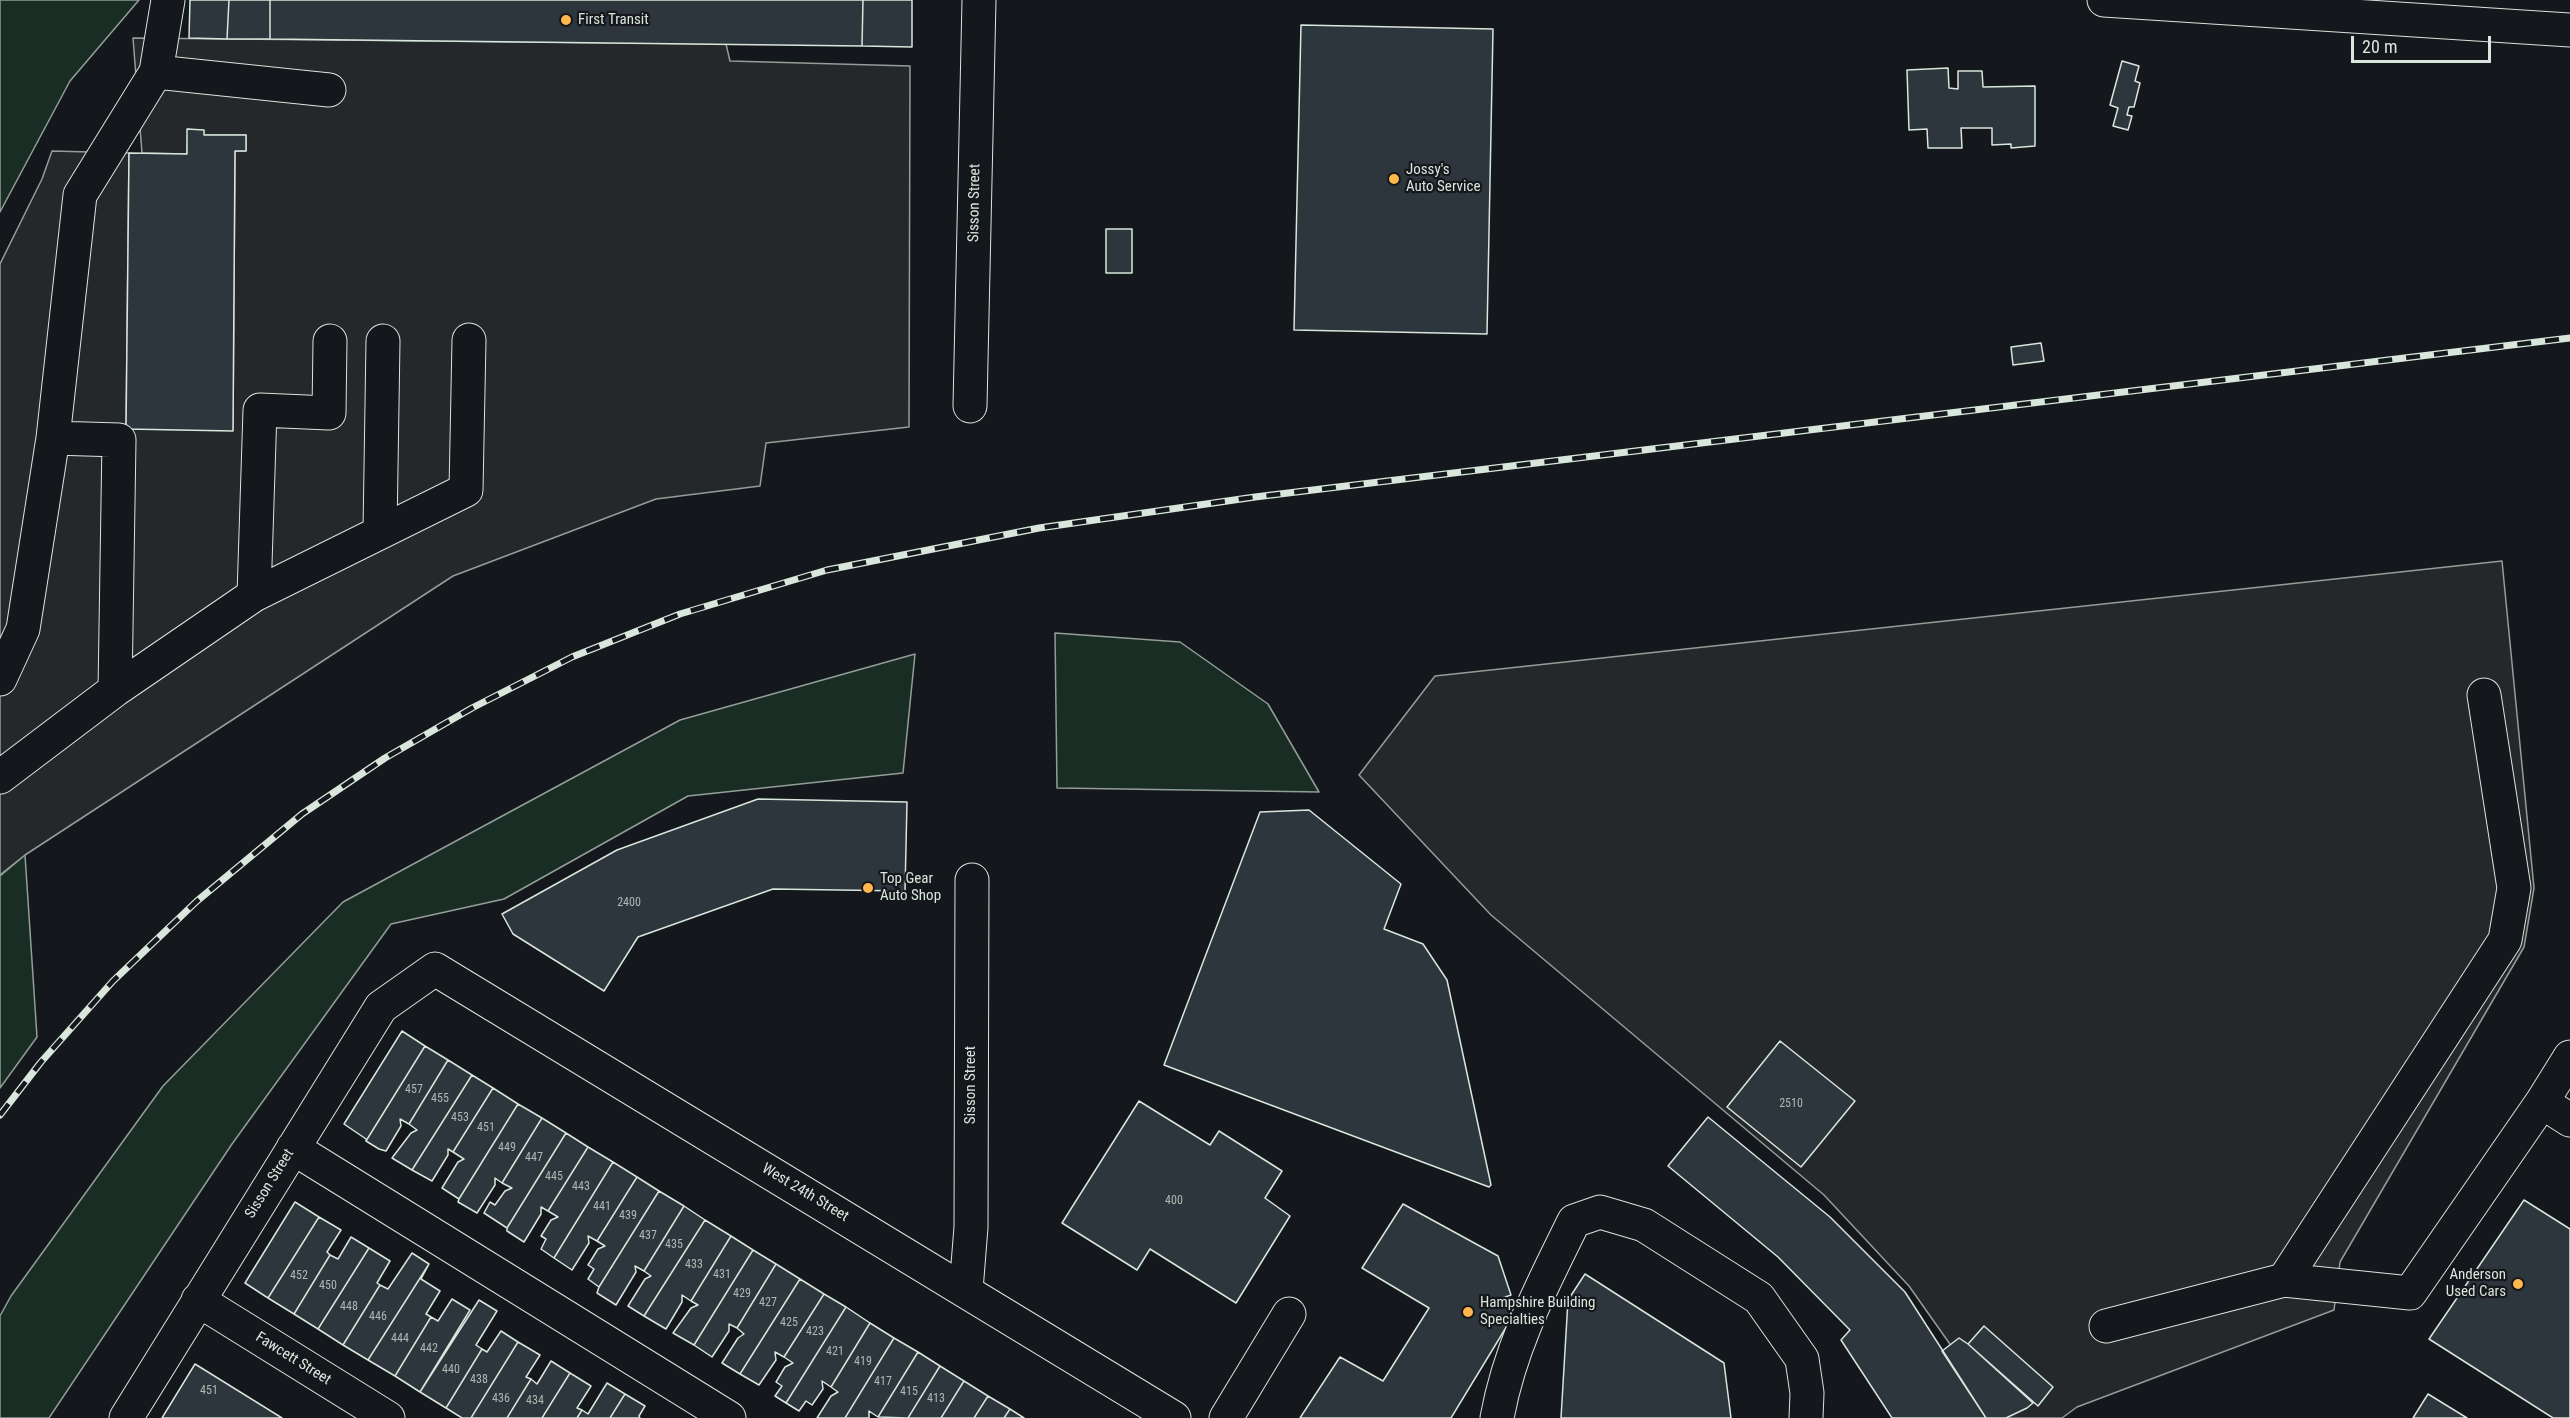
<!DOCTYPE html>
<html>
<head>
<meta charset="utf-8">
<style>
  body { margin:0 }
  #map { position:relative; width:2570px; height:1418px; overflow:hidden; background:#14181c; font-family:"Roboto Condensed",sans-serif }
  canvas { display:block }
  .scale { position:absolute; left:2351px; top:36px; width:140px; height:27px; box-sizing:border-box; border:3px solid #d8e6dc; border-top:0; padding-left:8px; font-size:18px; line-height:21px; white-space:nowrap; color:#d8e6dc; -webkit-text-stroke:4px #14181c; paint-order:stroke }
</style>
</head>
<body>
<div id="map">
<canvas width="2570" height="1418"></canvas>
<div class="scale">20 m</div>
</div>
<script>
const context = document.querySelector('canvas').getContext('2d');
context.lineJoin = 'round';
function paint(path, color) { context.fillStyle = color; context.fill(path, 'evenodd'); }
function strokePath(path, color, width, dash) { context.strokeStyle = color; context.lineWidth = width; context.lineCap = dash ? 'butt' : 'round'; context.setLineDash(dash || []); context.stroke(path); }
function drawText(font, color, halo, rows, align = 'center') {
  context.font = font + ' "Roboto Condensed",sans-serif'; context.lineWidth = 4.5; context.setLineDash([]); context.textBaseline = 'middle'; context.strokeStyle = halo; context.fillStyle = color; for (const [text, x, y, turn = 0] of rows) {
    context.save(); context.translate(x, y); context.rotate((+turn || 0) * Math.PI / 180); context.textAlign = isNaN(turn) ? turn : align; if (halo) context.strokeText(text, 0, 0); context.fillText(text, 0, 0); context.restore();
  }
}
const green = new Path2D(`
  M0 0H139L70 81 0 212Z
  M1055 633 1180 642 1268 704 1319 792 1057 788Z
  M915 654 903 773 688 796 504 899 391 924 232 1144 49 1418H0V1316L11 1296 163 1086 343 902 680 720Z
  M25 855 37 1037 0 1088V876Z`);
const parking = new Path2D(`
  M133 38 726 44 730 61 910 66 909 427 766 443 760 486 656 499 453 576 25 855 0 875V264L42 179 52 151 129 153 126 429 233 430 235 151H246V135H204L188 129 187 154 142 153Z
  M2502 561 2534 888 2524 947 2340 1262 2334 1310 2077 1407 2062 1418H2002L1909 1286 1824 1195 1491 915 1359 775 1435 676Z`);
const building = new Path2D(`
  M190 0H229L227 39 189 38Z
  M229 0H270V39H227Z
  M270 0H863L862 46 270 39Z
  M863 0H912V47L862 46Z
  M1301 25 1493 29 1487 334 1294 330Z
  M2122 61 2139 66 2135 81 2140 83 2134 107H2129L2127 115 2132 116 2128 130 2113 126 2118 108 2110 105Z
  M1948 68 1949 88 1958 89V71H1982L1983 87 2035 86V146L2011 148V144L1992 145V128H1961L1962 148H1928L1927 129 1909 130 1907 70Z
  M187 129 204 130V135H246V151H235L233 431 126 429 129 153 187 154Z
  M1106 229H1132V273H1106Z
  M2041 343 2044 361 2013 365 2011 347Z
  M758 799 907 802 905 891 773 889 638 937 604 991 513 934 502 914 617 850Z
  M1309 810 1401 884 1384 929 1423 944 1447 980 1491 1185 1489 1187 1164 1065 1260 812Z
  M402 1031 425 1046 366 1141V1139L344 1124Z
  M1780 1041 1855 1101 1801 1167 1727 1107Z
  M425 1046 448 1060 409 1124 400 1119 401 1126 386 1151 379 1149 366 1141Z
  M448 1060 472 1075 412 1170 392 1158 411 1133 417 1130 409 1124Z
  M472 1075 493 1088 453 1152 448 1149V1155L432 1181 412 1170Z
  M493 1088 518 1104 459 1199 442 1188 458 1162 464 1159 453 1152Z
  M1139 1101 1210 1145 1219 1131 1282 1171 1265 1198 1290 1216 1236 1303 1150 1249 1137 1270 1062 1223Z
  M518 1104 542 1118 502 1183 495 1178V1185L477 1213 458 1202 459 1199Z
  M1708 1117 1830 1217 1905 1292 1986 1418H1892L1841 1340 1850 1330 1778 1257 1668 1166Z
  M542 1118 566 1133 507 1228 484 1213 490 1202 495 1205 505 1191 512 1188 502 1183Z
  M566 1133 588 1147 548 1211 541 1207V1214L524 1242 507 1231V1228Z
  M588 1147 613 1162 554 1258 541 1249 546 1239 541 1236 551 1220 558 1217 548 1211Z
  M613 1162 637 1177 597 1241 588 1236 589 1243 572 1270 554 1258Z
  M637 1177 659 1191 599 1287 588 1279 594 1269 588 1265 598 1249 605 1246 597 1241Z
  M659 1191 684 1206 644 1271 635 1266 636 1272 616 1305 597 1293 599 1287Z
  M2524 1200 2570 1229V1418H2553L2429 1339Z
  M295 1202 319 1217 268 1298 245 1283Z
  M1403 1204 1498 1256 1511 1295 1500 1299 1513 1316 1451 1418H1300L1340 1357 1383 1381 1429 1308 1362 1268Z
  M684 1206 705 1220 644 1316 628 1306 645 1279 651 1276 644 1271Z
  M319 1217 341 1230 327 1252 330 1255 294 1314 268 1298Z
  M705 1220 731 1236 691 1301 682 1295V1302L666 1329 644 1316Z
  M731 1236 753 1250 694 1345 673 1333 691 1308 698 1305 691 1301Z
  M351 1237 369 1248 318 1329 294 1314 330 1255 338 1259Z
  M369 1248 390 1261 377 1283 380 1285 343 1345 318 1329Z
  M753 1250 776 1264 737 1328 729 1324V1331L712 1357 694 1345Z
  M412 1253 429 1264 368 1360 343 1345 380 1285 388 1289Z
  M429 1264 421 1279 440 1291 426 1314 431 1317 395 1376 368 1360Z
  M776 1264 800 1279 740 1374 722 1363 738 1338 744 1334 737 1328Z
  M1585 1274 1724 1363 1731 1418H1561L1568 1300Z
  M800 1279 824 1294 784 1357 775 1352 776 1360 759 1385 740 1374Z
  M824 1294 846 1307 786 1403 775 1396 782 1386 776 1382 785 1367 793 1363 784 1357Z
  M452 1299 470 1310 420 1392 395 1376 431 1317 438 1321Z
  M479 1300 497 1311 476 1345 482 1349 446 1408 420 1392Z
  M846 1307 870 1323 831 1387 822 1381 823 1389 812 1405 806 1401 799 1411 786 1403Z
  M870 1323 894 1338 845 1418H817L831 1396 838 1392 831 1387Z
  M1984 1326 2053 1387 2038 1406 1968 1344Z
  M501 1331 518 1342 471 1418H462L446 1408 482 1349 487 1352Z
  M894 1338 918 1352 878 1417 869 1411V1418H845Z
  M1959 1338 1968 1344 2033 1403 2027 1408 2006 1418H1986L1942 1351Z
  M518 1342 540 1355 526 1377 531 1379 507 1418H471Z
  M918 1352 940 1366 908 1418 878 1417Z
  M551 1361 570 1373 542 1418H507L531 1379 537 1384Z
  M195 1364 282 1418H162Z
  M940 1366 964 1381 941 1418H908Z
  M570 1373 591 1386 577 1408 582 1410 577 1418H542Z
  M964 1381 988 1396 974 1418H941Z
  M607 1383 625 1394 610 1418H577L582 1410 588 1414Z
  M625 1394 645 1406 639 1416 640 1418H610Z
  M2428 1394 2467 1418H2413Z
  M988 1396 1010 1409 1004 1418H974Z
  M1010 1409 1024 1418H1004Z`);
const minor = new Path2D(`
  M168 0 156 72 329 90
  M2104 0 2570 30
  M970 406 979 0
  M53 438 119 440 115 690
  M380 531 383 341
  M254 595 260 410 329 413 330 341
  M0 679 23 629 53 438 80 195 156 72
  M0 777 115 690 254 595 466 490 469 340
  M2542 1102 2570 1120
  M293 1148 729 1418
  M2284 1280 2505 940 2514 888 2484 695
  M966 1290 971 1227 972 880
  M198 1300 388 1418
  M2106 1326 2284 1280 2410 1293 2542 1102 2570 1057
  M126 1418 381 1007 435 969 1174 1418
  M1226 1418 1289 1314
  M1497 1418C1510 1346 1542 1286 1574 1221L1600 1212 1644 1225 1759 1298 1802 1359 1807 1393 1806 1418`);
const rail = new Path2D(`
  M0 1115 41 1062 113 981 197 901 302 814 385 758 472 708 572 657 680 614 827 570 1039 528 1255 497 2570 338`);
const markers = [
  [566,20,6,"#ffb74d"],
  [1394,179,6,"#ffb74d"],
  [868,888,6,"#ffb74d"],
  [2518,1284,6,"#ffb74d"],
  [1468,1312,6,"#ffb74d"]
];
const numberNames = [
  ["2400",629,903],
  ["457",414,1090],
  ["455",440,1099],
  ["2510",1791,1104],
  ["453",460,1118],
  ["451",486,1128],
  ["449",507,1148],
  ["447",534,1158],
  ["445",554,1177],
  ["443",581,1187],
  ["400",1174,1201],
  ["441",602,1207],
  ["439",628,1216],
  ["437",648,1236],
  ["435",674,1245],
  ["433",694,1265],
  ["431",722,1275],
  ["452",299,1276],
  ["450",328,1286],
  ["429",742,1294],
  ["427",768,1303],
  ["448",349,1307],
  ["446",378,1317],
  ["425",789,1323],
  ["423",815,1332],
  ["444",400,1339],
  ["442",429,1349],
  ["421",835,1352],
  ["419",863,1362],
  ["440",451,1370],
  ["438",479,1380],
  ["417",883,1382],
  ["451",209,1391],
  ["415",909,1392],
  ["436",501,1399],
  ["413",936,1399],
  ["434",535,1401]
];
const poiNames = [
  ["First Transit",578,20],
  ["Jossy's",1406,170],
  ["Auto Service",1406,187],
  ["Top Gear",880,879],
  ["Auto Shop",880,896],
  ["Anderson",2506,1275,"right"],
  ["Used Cars",2506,1292,"right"],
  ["Hampshire Building",1480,1303],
  ["Specialties",1480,1320]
];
const streetNames = [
  ["Sisson Street",975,203,-89],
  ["Sisson Street",971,1085,-90],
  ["Sisson Street",270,1184,-58],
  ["West 24th Street",805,1193,31],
  ["Fawcett Street",293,1359,32]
];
paint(green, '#1a2d24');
strokePath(green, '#939e99', 1.5);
paint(parking, '#24282b');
strokePath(parking, '#939e99', 1.5);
paint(building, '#2c363c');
strokePath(building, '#d8e6dc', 1.5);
strokePath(minor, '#d8e6dc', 35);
strokePath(minor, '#14181c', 33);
strokePath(rail, '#d8e6dc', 7);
strokePath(rail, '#14181c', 4.5, [14]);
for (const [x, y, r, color] of markers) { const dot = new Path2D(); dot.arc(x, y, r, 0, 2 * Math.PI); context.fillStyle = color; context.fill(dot); strokePath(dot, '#14181c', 2); }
drawText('12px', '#adbab4', null, numberNames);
drawText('15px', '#d8e6dc', '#14181c', poiNames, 'left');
drawText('15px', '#d8e6dc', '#14181c', streetNames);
</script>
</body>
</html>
